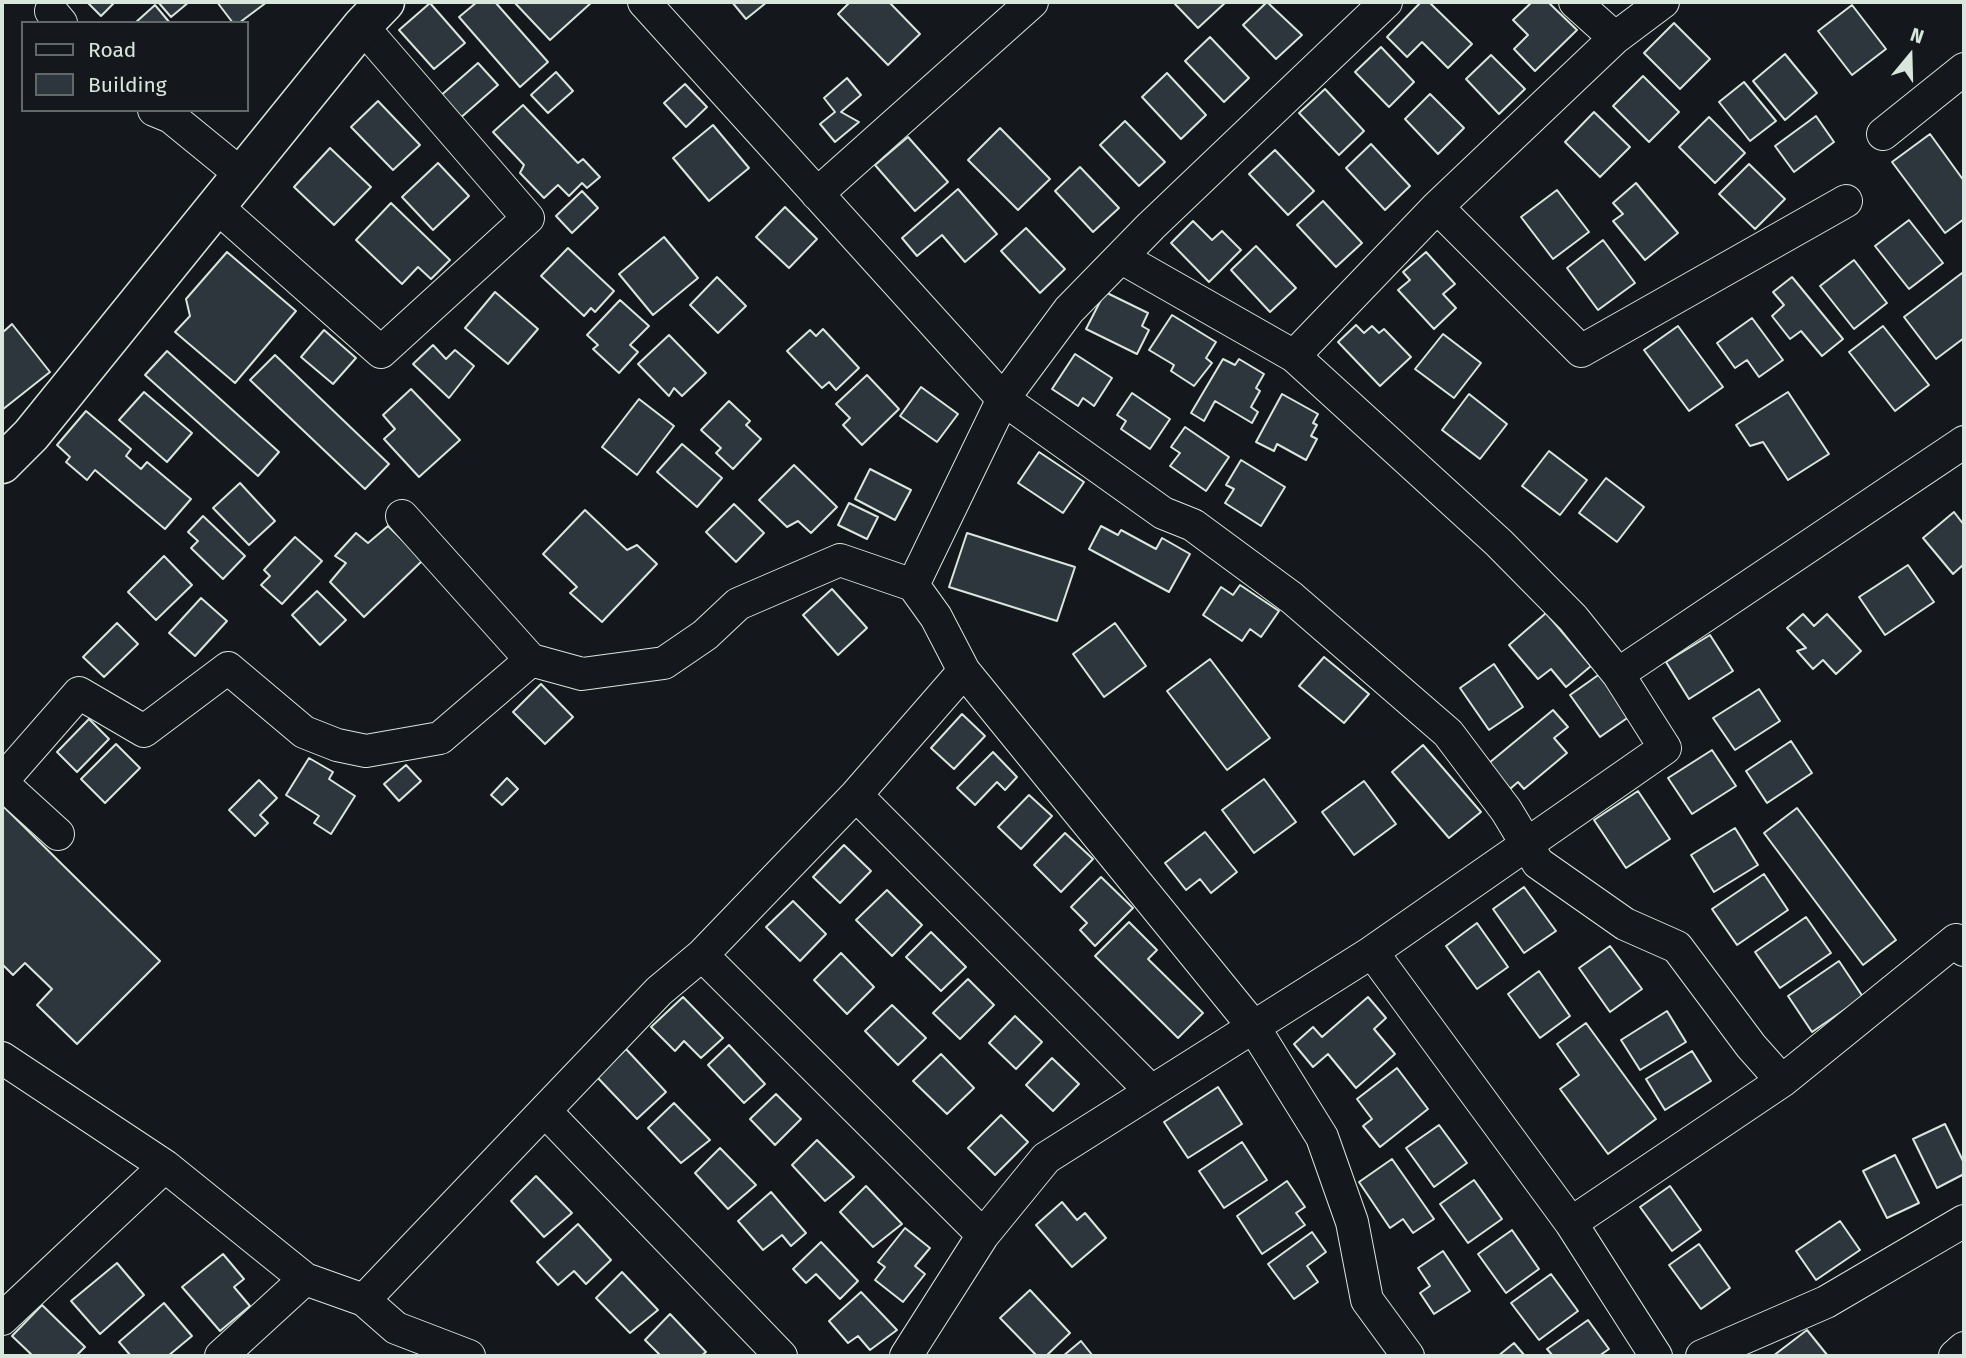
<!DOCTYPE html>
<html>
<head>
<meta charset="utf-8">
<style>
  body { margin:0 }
  #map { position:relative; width:1966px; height:1358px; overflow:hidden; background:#14181c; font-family:"Fira Sans",sans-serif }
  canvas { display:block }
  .frame { position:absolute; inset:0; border:4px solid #d8e6dc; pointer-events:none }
  .legend { position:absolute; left:21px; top:21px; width:228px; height:91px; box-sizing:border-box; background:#14181c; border:2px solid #626a69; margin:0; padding:9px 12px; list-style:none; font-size:21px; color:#d8e6dc }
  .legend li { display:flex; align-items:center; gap:14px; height:35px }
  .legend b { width:35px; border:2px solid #626a69 }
  .north { position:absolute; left:1875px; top:21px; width:70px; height:70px; -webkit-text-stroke:5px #14181c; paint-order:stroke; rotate:19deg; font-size:19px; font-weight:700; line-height:28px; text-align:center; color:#d8e6dc }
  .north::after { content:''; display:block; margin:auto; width:24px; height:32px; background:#d8e6dc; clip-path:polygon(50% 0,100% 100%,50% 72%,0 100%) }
</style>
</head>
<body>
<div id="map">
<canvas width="1966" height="1358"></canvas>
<div class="frame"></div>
<ul class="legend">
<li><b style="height:9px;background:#14181c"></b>Road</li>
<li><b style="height:19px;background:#2c363c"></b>Building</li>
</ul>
<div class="north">N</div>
</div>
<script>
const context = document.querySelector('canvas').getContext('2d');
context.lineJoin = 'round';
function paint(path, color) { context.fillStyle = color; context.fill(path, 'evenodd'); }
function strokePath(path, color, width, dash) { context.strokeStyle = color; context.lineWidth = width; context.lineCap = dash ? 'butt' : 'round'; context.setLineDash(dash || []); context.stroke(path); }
const building = new Path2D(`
  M87 2H115L101 16Z
  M158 2H189L171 17Z
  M217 2H267L239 23H233Z
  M477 2H495L548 62 520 87 459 17Z
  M514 2H592L550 40Z
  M732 2H767L746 19Z
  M850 2H889L920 34 888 65 838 14Z
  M1177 2H1226L1198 28 1175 4Z
  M1267 2 1302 35 1276 59 1243 25Z
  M1421 2H1429L1472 44 1448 68 1422 42 1407 57 1387 37Z
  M1532 2H1548L1577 30 1535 71 1514 49 1528 35 1513 20Z
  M430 3 465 43 434 69 399 30Z
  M155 5 170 23H135Z
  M1852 5 1886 49 1852 75 1818 31Z
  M1674 23 1710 59 1680 89 1644 53Z
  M1210 37 1249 78 1224 102 1185 61Z
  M1381 47 1414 82 1389 107 1355 72Z
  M1785 54 1817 93 1785 120 1753 81Z
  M1491 55 1525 89 1499 114 1466 79Z
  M478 63 498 85 458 120 438 98Z
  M556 72 573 91 548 113 531 95Z
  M1167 73 1206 115 1181 139 1142 97Z
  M1643 76 1679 112 1649 142 1613 106Z
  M847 78 861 95 841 112 859 122 835 142 820 124 835 112 824 98Z
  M1744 82 1776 121 1750 141 1719 102Z
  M685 84 707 107 686 127 664 103Z
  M1325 89 1364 131 1339 155 1299 113Z
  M1430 94 1464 128 1438 154 1405 119Z
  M378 101 420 145 393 170 351 127Z
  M523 105 578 163 583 159 600 177 587 188 582 183 569 196 558 185 544 198 520 173 524 165 493 132Z
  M1594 112 1630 147 1600 177 1565 142Z
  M1816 116 1834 142 1794 172 1775 146Z
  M1709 117 1745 153 1715 183 1679 147Z
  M1125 121 1165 162 1139 186 1100 145Z
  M713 125 749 168 709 201 673 158Z
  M1000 128 1050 179 1018 210 968 160Z
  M1930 134 1964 181V219L1945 233 1892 162Z
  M908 137 948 182 915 211 875 165Z
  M1371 144 1410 186 1385 210 1346 168Z
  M330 148 371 187 334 225 294 187Z
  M1275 150 1314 191 1288 215 1249 174Z
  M438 163 469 196 433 230 402 197Z
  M1749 164 1785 199 1755 229 1719 194Z
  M1080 167 1119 208 1093 232 1055 191Z
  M1636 183 1678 233 1645 260 1613 221 1623 214 1613 203Z
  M958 189 997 234 965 262 942 235 917 256 902 238Z
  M1557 190 1589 232 1553 259 1521 217Z
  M582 191 598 208 572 233 556 216Z
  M1323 201 1362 243 1336 267 1297 225Z
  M391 203 450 260 431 279 418 267 402 284 356 240Z
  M785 207 817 239 789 268 756 237Z
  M1909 220 1943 263 1909 289 1875 246Z
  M1193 221 1212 240 1222 231 1241 250 1209 282 1171 243Z
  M1026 228 1065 269 1040 293 1001 251Z
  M664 237 698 278 653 315 619 274Z
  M1603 240 1635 283 1598 310 1567 268Z
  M1256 246 1296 288 1270 312 1231 270Z
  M568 248 614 291 595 312 591 308 584 316 541 276Z
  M227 252 296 311 235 383 175 332 190 316 186 299Z
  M1426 252 1455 284 1443 294 1456 308 1434 329 1398 290 1410 280 1403 272Z
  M1854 260 1887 303 1854 329 1820 286Z
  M1962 273 1964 276V338L1936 359 1904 317Z
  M717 277 746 306 718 333 690 305Z
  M1792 277 1843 339 1822 356 1801 331 1790 339 1772 316 1784 305 1773 292Z
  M495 292 538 329 508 364 465 328Z
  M1105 292 1148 313 1142 326 1149 330 1137 354 1086 329Z
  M620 300 649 326 630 345 638 352 619 373 593 349 598 345 587 335Z
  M1172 315 1216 342 1206 358 1212 363 1194 386 1171 371 1174 365 1149 350Z
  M1752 318 1783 360 1759 377 1747 360 1735 368 1717 343Z
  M12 324 50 372 2 410V333Z
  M1356 325 1364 333 1372 326 1379 333 1384 329 1411 357 1380 386 1338 342Z
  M1678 326 1723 387 1689 411 1644 350Z
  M1883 326 1929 385 1895 411 1849 352Z
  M823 329 859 368 836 390 829 382 822 388 787 351 810 330 816 336Z
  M324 330 356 358 333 384 301 357Z
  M1443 334 1481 363 1454 398 1415 369Z
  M669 335 706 373 682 396 674 388 669 396 638 364Z
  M433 345 446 359 455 350 474 366 449 398 413 364Z
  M167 351 279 452 258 476 145 375Z
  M1075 354 1112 378 1094 406 1083 398 1078 406 1052 389Z
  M275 355 389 464 365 489 250 380Z
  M1223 359 1235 365 1239 359 1264 374 1256 388 1260 391 1251 407 1258 412 1252 423 1215 401 1204 421 1191 413Z
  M867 375 899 409 862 445 843 425 850 418 836 404Z
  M921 387 958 414 937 442 900 416Z
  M411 389 460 440 419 477 384 439 395 429 383 415Z
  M144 392 192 433 167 462 119 420Z
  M1788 392 1829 454 1788 480 1763 442 1750 446 1736 425Z
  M1132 393 1170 419 1150 449 1121 429 1126 421 1117 415Z
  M1282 394 1318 414 1313 423 1317 425 1311 436 1317 439 1306 460 1277 444 1274 451 1256 442Z
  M1469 394 1507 424 1480 459 1442 430Z
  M639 399 674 426 637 475 602 447Z
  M729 401 750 421 746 425 761 439 733 469 716 453 721 448 701 430Z
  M86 411 131 449 126 456 141 469 147 462 191 499 165 529 95 470 87 480 66 462 70 457 57 445Z
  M1185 427 1229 457 1206 491 1170 466 1180 453 1171 447Z
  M682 444 722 478 697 507 657 472Z
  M1549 451 1587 480 1560 515 1522 486Z
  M1039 452 1084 482 1063 513 1018 483Z
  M1241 460 1285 487 1261 526 1225 503 1234 489 1226 485Z
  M794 465 837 507 811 533 798 521 787 527 759 500Z
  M870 469 911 490 895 520 855 499Z
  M1606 478 1644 507 1617 542 1579 513Z
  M240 483 275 521 249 545 213 508Z
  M849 503 878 517 867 539 838 525Z
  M734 504 764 533 736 562 706 532Z
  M585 510 627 550 637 545 657 564 602 622 570 593 577 587 543 554Z
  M1954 512 1964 525V564L1953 574 1923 538Z
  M203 516 245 556 223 579 191 548 198 541 188 532Z
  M388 526 423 560 364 617 330 582 346 563 335 556 356 533 368 543Z
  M1101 526 1118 535 1121 530 1156 549 1162 538 1190 554 1169 592 1089 549Z
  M967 533 1075 567 1057 621 949 587Z
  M295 537 322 561 282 604 261 585 270 576 264 570Z
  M164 556 192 585 156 620 128 592Z
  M1908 565 1934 602 1885 635 1859 597Z
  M1240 585 1279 611 1261 637 1250 629 1242 641 1203 615 1221 587 1233 595Z
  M832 589 867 628 838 655 803 615Z
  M317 591 346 620 320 645 292 615Z
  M201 598 227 621 195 656 169 633Z
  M1546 613 1591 666 1566 687 1551 669 1538 679 1509 645Z
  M1803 614 1814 626 1827 614 1861 651 1836 674 1823 660 1813 669 1797 651 1806 648 1787 628Z
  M117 623 138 644 104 677 83 657Z
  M1115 623 1146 666 1104 697 1073 654Z
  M1710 635 1733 671 1689 699 1666 662Z
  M1324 657 1369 694 1344 723 1299 686Z
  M1210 659 1270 738 1227 770 1167 691Z
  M1494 664 1523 707 1489 730 1460 688Z
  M1604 671 1633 714 1600 737 1570 695Z
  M541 684 573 717 545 744 513 712Z
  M1759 689 1780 721 1735 750 1713 718Z
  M1553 710 1568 727 1554 738 1567 753 1524 789 1518 782 1510 789 1489 763Z
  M962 714 985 736 954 769 931 748Z
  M89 719 109 739 77 772 57 752Z
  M1791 741 1812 773 1767 803 1746 771Z
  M116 744 140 768 105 803 81 779Z
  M1423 745 1481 812 1449 838 1392 772Z
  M1712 750 1736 786 1692 814 1668 778Z
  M993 752 1017 777 1005 790 997 782 975 805 957 788Z
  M309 758 333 772 329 779 355 796 331 834 314 823 319 816 286 795Z
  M406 765 421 781 399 801 384 784Z
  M507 778 518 789 502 805 491 795Z
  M1264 779 1296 822 1254 853 1222 810Z
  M259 780 277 798 260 815 268 823 255 836 229 810Z
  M1364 781 1396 824 1354 855 1322 812Z
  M1638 791 1670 839 1626 868 1594 820Z
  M1029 795 1052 816 1021 849 998 827Z
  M2 805 160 961 77 1044 37 1005 52 989 25 963 13 975 2 964Z
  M1797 808 1896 940 1863 965 1764 833Z
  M1735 828 1758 865 1714 892 1691 855Z
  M1205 832 1237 872 1211 893 1200 879 1186 890 1165 863Z
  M1065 833 1093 859 1061 892 1034 865Z
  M844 845 871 871 840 903 813 877Z
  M1764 874 1788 910 1737 945 1712 909Z
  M1101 877 1133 908 1095 946 1080 930 1087 923 1071 907Z
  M1524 887 1556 931 1524 953 1493 909Z
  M887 890 922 925 892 956 856 920Z
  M793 901 826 934 800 961 766 927Z
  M1806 917 1831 953 1780 988 1755 952Z
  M1129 922 1157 950 1148 959 1203 1013 1178 1038 1095 956Z
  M1477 923 1508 967 1477 989 1446 946Z
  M931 932 966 967 941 991 906 957Z
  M1610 946 1642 989 1610 1012 1579 968Z
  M841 953 874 987 847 1014 814 980Z
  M1839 961 1863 997 1812 1032 1788 996Z
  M1539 971 1570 1016 1540 1038 1508 994Z
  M968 979 994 1005 960 1039 933 1013Z
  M683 997 723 1038 701 1058 684 1041 675 1051 651 1027Z
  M1368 997 1386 1018 1374 1029 1395 1054 1356 1088 1328 1054 1313 1067 1294 1044 1313 1027 1322 1037Z
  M892 1005 926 1038 898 1065 865 1031Z
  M1667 1011 1686 1042 1640 1070 1621 1040Z
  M1015 1016 1042 1042 1016 1069 989 1043Z
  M1586 1023 1656 1119 1608 1154 1560 1089 1579 1075 1557 1044Z
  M729 1045 765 1084 744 1103 708 1065Z
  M626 1049 666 1092 637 1119 597 1077Z
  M1692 1051 1711 1081 1665 1110 1646 1079Z
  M941 1054 974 1088 947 1114 913 1081Z
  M1052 1058 1079 1084 1053 1111 1026 1085Z
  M1397 1068 1428 1109 1380 1147 1363 1126 1372 1119 1357 1099Z
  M1218 1087 1242 1124 1188 1158 1164 1122Z
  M776 1094 801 1119 775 1145 750 1119Z
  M674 1103 710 1140 681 1163 648 1128Z
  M1001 1115 1028 1142 995 1175 968 1148Z
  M1945 1124 1964 1163V1174L1937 1188 1913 1139Z
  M1439 1125 1467 1163 1434 1187 1406 1148Z
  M817 1140 854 1177 825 1201 792 1165Z
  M1242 1142 1267 1180 1224 1208 1199 1171Z
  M720 1148 756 1185 728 1209 695 1173Z
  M1895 1155 1919 1203 1887 1218 1863 1171Z
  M1392 1159 1434 1219 1413 1233 1403 1219 1390 1228 1359 1182Z
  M536 1176 572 1213 544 1237 511 1201Z
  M1474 1180 1502 1219 1468 1243 1440 1204Z
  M1287 1181 1305 1207 1296 1213 1305 1225 1262 1254 1237 1216Z
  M866 1186 902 1224 873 1247 840 1212Z
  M1670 1186 1701 1230 1672 1251 1640 1207Z
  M771 1192 806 1233 791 1246 782 1235 763 1250 738 1221Z
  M1062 1202 1077 1220 1085 1213 1106 1238 1072 1267 1036 1225Z
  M1840 1221 1860 1250 1816 1280 1796 1251Z
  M578 1224 611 1260 586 1284 574 1271 558 1285 537 1262Z
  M905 1228 930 1248 915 1266 925 1274 903 1302 875 1280 885 1267 878 1262Z
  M1512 1230 1539 1269 1506 1293 1478 1254Z
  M1312 1232 1326 1252 1307 1266 1318 1282 1294 1299 1268 1264Z
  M821 1242 858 1281 840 1299 816 1274 806 1283 793 1269Z
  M1699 1244 1730 1288 1701 1309 1669 1265Z
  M1443 1251 1470 1291 1434 1314 1420 1293 1430 1286 1418 1268Z
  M223 1254 244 1279 234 1287 250 1306 220 1331 182 1287Z
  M117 1263 144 1295 100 1334 71 1301Z
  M622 1272 658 1310 630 1333 596 1298Z
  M1551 1274 1578 1311 1539 1340 1511 1303Z
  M1030 1290 1070 1333 1046 1356H1037L1000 1318Z
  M861 1292 897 1330 870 1350 858 1336 848 1343 829 1321Z
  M164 1303 192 1336 168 1356H131L119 1342Z
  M42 1305 85 1347 76 1356H33L12 1336Z
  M670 1314 706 1352 701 1356H661L645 1340Z
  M1588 1320 1609 1349 1599 1356H1553L1547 1349Z
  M1807 1330 1828 1356H1773Z
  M1081 1341 1093 1356H1063Z
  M1514 1343 1525 1356H1498Z`);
const street = new Path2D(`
  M644 2 1003 399 1163 513 1193 525 1292 598 1448 733 1506 810 1538 863 1625 924 1677 947 1751 1046 1782 1081 1571 1223
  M1386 2 1151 226 1069 310 1003 399 913 585 936 617 964 671 1253 1026 1322 1137 1352 1222 1367 1300 1408 1356
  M1575 2 1615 38
  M51 11 61 23
  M154 110 171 117 242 175
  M1883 134 1964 69
  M817 194 1032 2
  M216 206 381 352 528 218 362 26
  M1437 207 1581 351 1846 201
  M1294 356 1437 207 1615 38 1663 2
  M402 516 531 660 582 674 664 663 705 635 738 604 840 560 913 585
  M1618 674 1964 442
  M2 781 79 693 144 731 228 668 304 732 337 745 366 751 440 738 531 660
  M2 783 58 834
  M856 795 1150 1090
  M1372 952 1571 1223 1656 1356
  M702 955 983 1235
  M2 1058 165 1166 305 1279 364 1300 396 1328 469 1356
  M1782 1081 1956 940 1964 950
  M546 1112 781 1356
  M364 1300 659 991 702 955 856 795 964 671
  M2 1319 165 1166
  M221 1356 305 1279
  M906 1356 983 1235 1046 1158 1372 952 1665 748 1618 674 1573 618 1499 543 1294 356 1122 258
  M1702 1356 1826 1302 1964 1221
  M1955 1356 1964 1348`);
const secondary = new Path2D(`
  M2 464 31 435 362 26 385 2`);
paint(building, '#2c363c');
strokePath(building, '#d8e6dc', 2);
strokePath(street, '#d8e6dc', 34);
strokePath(secondary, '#d8e6dc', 41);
strokePath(street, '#14181c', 32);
strokePath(secondary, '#14181c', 38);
</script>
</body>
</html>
